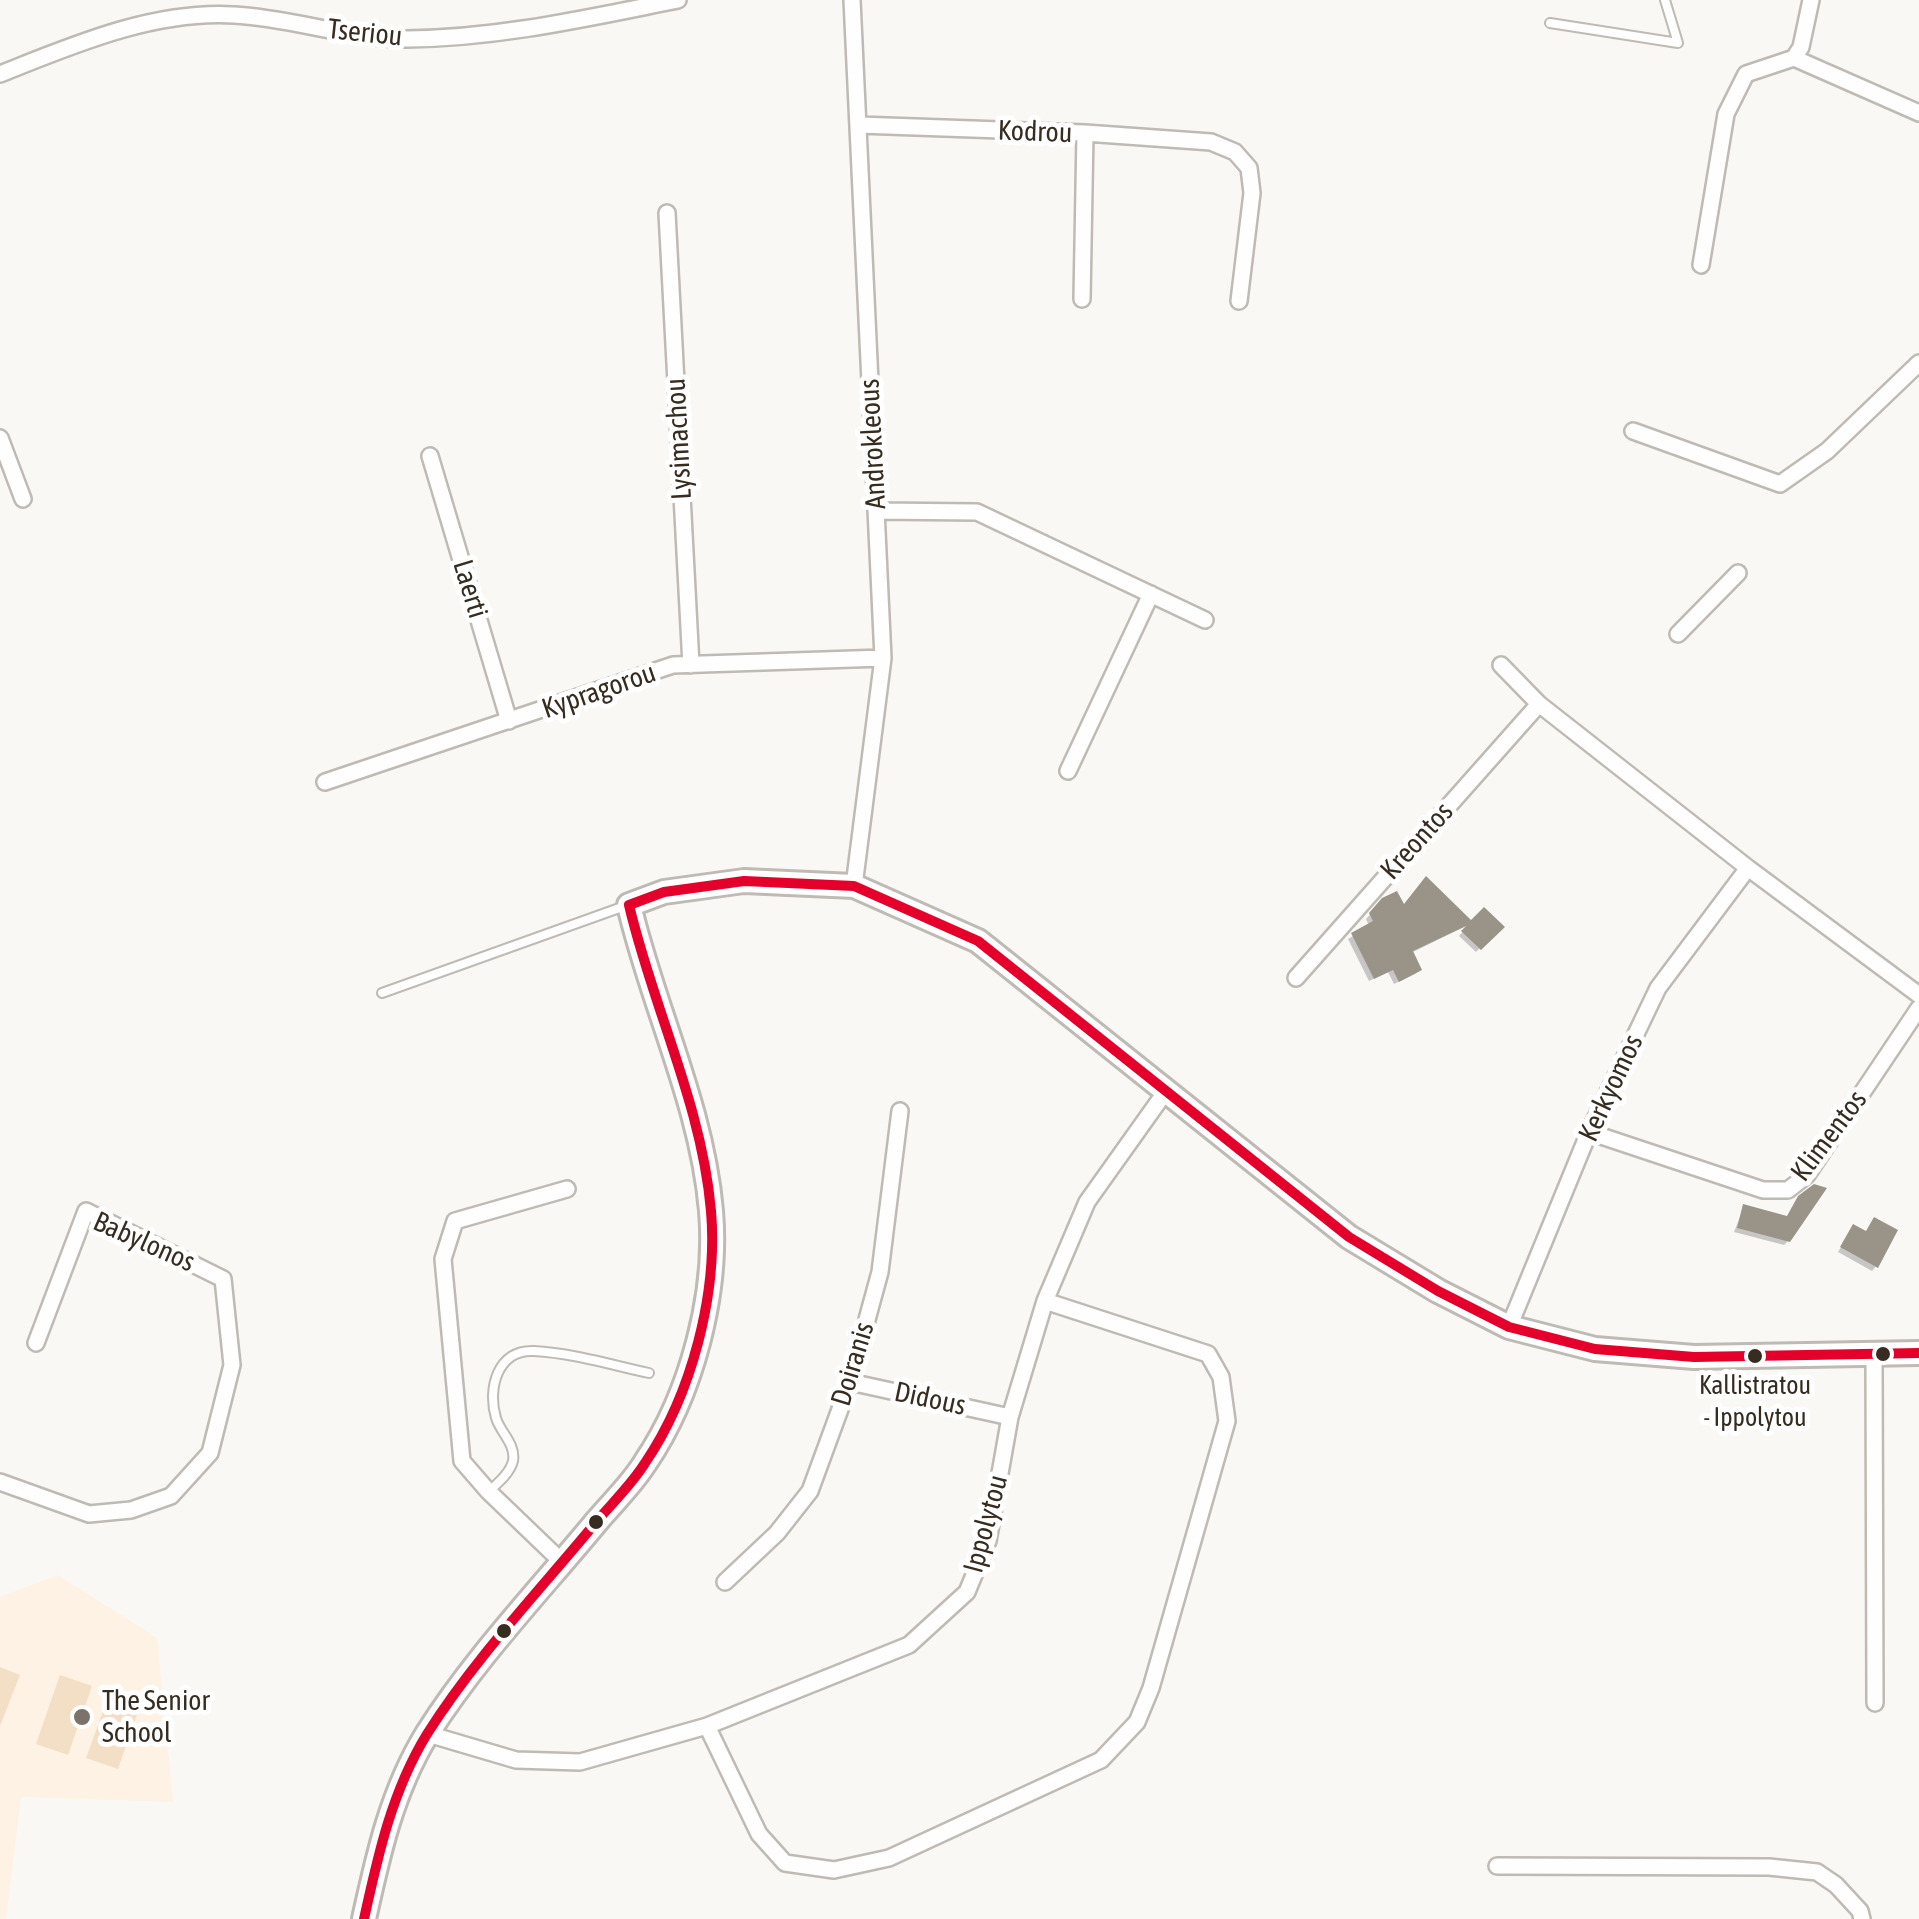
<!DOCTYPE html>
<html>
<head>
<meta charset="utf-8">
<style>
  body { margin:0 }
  canvas { display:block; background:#faf8f5 }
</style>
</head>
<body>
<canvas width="1919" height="1919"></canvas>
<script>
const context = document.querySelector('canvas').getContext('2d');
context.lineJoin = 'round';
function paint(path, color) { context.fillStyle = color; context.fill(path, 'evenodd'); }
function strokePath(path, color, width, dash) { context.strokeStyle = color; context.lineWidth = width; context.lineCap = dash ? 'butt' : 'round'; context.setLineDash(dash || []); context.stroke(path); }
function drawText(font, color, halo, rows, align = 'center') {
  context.font = font + ' "Asap Condensed",sans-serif'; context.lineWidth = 10; context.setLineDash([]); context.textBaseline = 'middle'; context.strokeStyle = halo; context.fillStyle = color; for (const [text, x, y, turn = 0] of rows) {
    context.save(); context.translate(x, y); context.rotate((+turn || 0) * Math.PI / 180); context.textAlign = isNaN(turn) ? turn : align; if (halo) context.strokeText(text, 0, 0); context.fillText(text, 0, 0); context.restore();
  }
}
const built = new Path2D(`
  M58 1575 157 1638 173 1802 21 1797 6 1919H0V1597Z`);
const green = new Path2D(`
  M0 1667 20 1675 0 1726Z
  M60 1675 92 1686 68 1755 36 1744Z
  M110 1692 141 1703 118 1769 86 1758Z`);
const shadow = new Path2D(`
  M1383 900 1471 924 1501 927 1476 952 1459 936 1470 924 1411 953 1419 970 1415 974 1394 984 1388 972 1369 981 1348 939 1369 926 1366 919Z
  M1744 1207 1786 1218 1788 1241 1784 1245 1734 1232Z
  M1853 1227 1876 1266 1872 1271 1838 1252Z`);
const building = new Path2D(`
  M1426 876 1471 920 1484 907 1505 927 1481 950 1461 931 1466 926 1413 951 1422 970 1399 982 1393 970 1374 979 1351 933 1373 921 1369 913 1382 898 1397 891 1404 904Z
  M1814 1184 1827 1188 1790 1242 1737 1228 1743 1204 1787 1216 1798 1196Z
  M1874 1217 1898 1230 1878 1268 1840 1247 1853 1224 1866 1231Z`);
const lane = new Path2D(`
  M1550 23 1678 43 1665 0
  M382 993 625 906
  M489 1491C498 1483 510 1473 513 1461 516 1444 500 1432 496 1418 487 1388 498 1349 534 1351 572 1353 612 1365 649 1373`);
const street = new Path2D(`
  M852 0 883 658 854 886
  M1794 58 1919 113
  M0 74C73 45 154 10 234 15 292 18 349 39 407 39 500 38 587 18 678 0
  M859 125 1085 133 1211 142 1235 152 1249 168 1252 193 1239 301
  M667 213 691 665
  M1701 265 1726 114 1746 74 1794 58 1801 47 1811 0
  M1082 299 1085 133
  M1633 431 1780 484 1827 451 1919 363
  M0 438 23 499
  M430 456 509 721
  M876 511 977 512 1205 620
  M1678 634 1738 573
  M1501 665 1539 704 1748 868 1919 995
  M1068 771 1151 594
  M325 782 673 665 883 658
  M1296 978 1539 704
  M1589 1132 1763 1190H1788L1807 1175 1919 1008
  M1509 1327 1589 1132 1658 988 1748 868
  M1874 1354 1875 1703
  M850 1382 1010 1417
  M0 1482 89 1514 131 1510 171 1496 210 1453 232 1365 223 1279 86 1211 36 1343
  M563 1563 488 1491 462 1461 443 1259 455 1221 567 1189
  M725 1582 777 1533 810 1491 850 1382 880 1272 900 1111
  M707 1726 759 1834 785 1863 834 1870 889 1858 1101 1760 1137 1722 1151 1688 1227 1421 1221 1377 1208 1354 1045 1301
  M428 1734 516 1760 580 1762 707 1726 909 1645 967 1592 988 1541 1010 1417 1045 1301 1087 1202 1166 1091
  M1497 1866 1769 1867 1817 1872 1836 1885 1860 1911 1862 1919`);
const secondary = new Path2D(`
  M364 1919C378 1855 392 1791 427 1734 475 1658 540 1590 597 1521 613 1502 632 1484 645 1463 692 1394 718 1293 711 1211 702 1105 653 1008 629 905L664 892 744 881 854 886 978 941 1349 1237 1438 1291 1509 1327 1595 1349 1694 1357 1919 1353`);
const bus1 = new Path2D(`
  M364 1919C378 1855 392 1791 427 1734 475 1658 540 1590 597 1521 613 1502 632 1484 645 1463 692 1394 718 1293 711 1211 702 1105 653 1008 629 905L664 892 744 881 854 886 978 941 1349 1237 1438 1291 1509 1327 1595 1349 1694 1357 1919 1353`);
const markers = [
  [1883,1354,9,"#362c20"],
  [1755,1356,9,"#362c20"],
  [596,1522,9,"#362c20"],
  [504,1631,9,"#362c20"],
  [82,1717,10,"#7b736b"]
];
const busNames = [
  ["Kallistratou",1755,1386],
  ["- Ippolytou",1755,1418]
];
const streetNames = [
  ["Tseriou",365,33,6],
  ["Kodrou",1035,132,2],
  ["Lysimachou",679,439,-93],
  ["Androkleous",873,444,-93],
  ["Laerti",470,589,73],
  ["Kypragorou",599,691,-19],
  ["Kreontos",1417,841,-48],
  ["Kerkyomos",1611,1088,-65],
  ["Klimentos",1829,1136,-53],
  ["Babylonos",144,1242,24],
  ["Doiranis",853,1364,-73],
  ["Didous",930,1399,12],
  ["Ippolytou",986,1524,-75]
];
const poiNames = [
  ["The Senior",102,1701],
  ["School",102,1733]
];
paint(built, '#fdf2e4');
paint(green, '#f3dfc5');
paint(shadow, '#0003');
paint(building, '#9a9388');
strokePath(lane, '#bfbab3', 12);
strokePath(street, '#bfbab3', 20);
strokePath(secondary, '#bfbab3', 28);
strokePath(lane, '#fefefe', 8);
strokePath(street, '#fefefe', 15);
strokePath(secondary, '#fefefe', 22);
strokePath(bus1, '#e4002b', 10);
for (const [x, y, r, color] of markers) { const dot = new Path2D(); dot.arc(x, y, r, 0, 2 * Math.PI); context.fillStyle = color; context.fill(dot); strokePath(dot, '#fff', 4); }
drawText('26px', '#362c20', '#fff', busNames);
drawText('28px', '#362c20', '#fff', streetNames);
drawText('28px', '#362c20', '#fff', poiNames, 'left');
</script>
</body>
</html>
